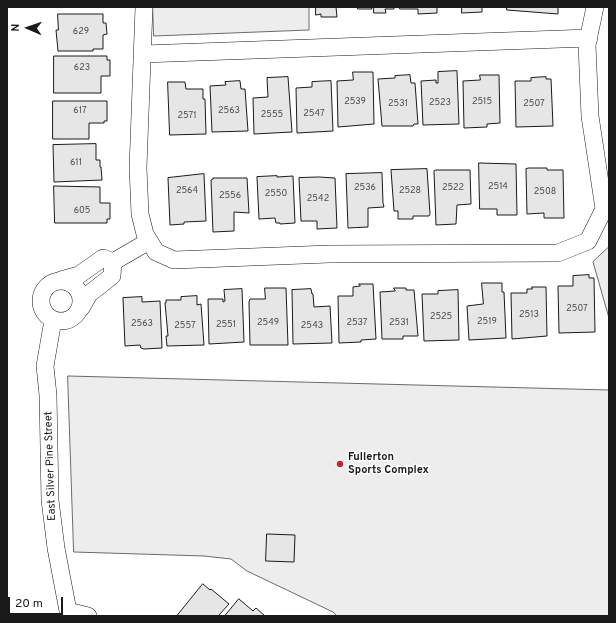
<!DOCTYPE html>
<html>
<head>
<meta charset="utf-8">
<style>
  body { margin:0 }
  #map { position:relative; width:616px; height:623px; overflow:hidden; background:#fff; font-family:Overpass,sans-serif }
  canvas { display:block }
  .frame { position:absolute; inset:0; border:8px solid #1a1a1a; pointer-events:none }
  .north { position:absolute; left:8px; top:8px; width:40px; height:40px; -webkit-text-stroke:3px #fff; paint-order:stroke; rotate:272deg; font-size:11px; font-weight:700; line-height:16px; text-align:center; color:#1a1a1a }
  .north::after { content:''; display:block; margin:auto; width:14px; height:18px; background:#1a1a1a; clip-path:polygon(50% 0,100% 100%,50% 72%,0 100%) }
  .scale { position:absolute; left:8px; top:597px; width:55px; height:18px; box-sizing:border-box; border:2px solid #1a1a1a; border-top:0; padding-left:5px; font-size:12px; line-height:14px; white-space:nowrap; color:#1a1a1a; -webkit-text-stroke:3px #fff; paint-order:stroke }
</style>
</head>
<body>
<div id="map">
<canvas width="616" height="623"></canvas>
<div class="frame"></div>
<div class="north">N</div>
<div class="scale">20 m</div>
</div>
<script>
const context = document.querySelector('canvas').getContext('2d');
context.lineJoin = 'round';
function paint(path, color) { context.fillStyle = color; context.fill(path, 'evenodd'); }
function strokePath(path, color, width, dash) { context.strokeStyle = color; context.lineWidth = width; context.lineCap = dash ? 'butt' : 'round'; context.setLineDash(dash || []); context.stroke(path); }
function drawText(font, color, halo, rows, align = 'center') {
  context.font = font + ' Overpass,sans-serif'; context.lineWidth = 3; context.setLineDash([]); context.textBaseline = 'middle'; context.strokeStyle = halo; context.fillStyle = color; for (const [text, x, y, turn = 0] of rows) {
    context.save(); context.translate(x, y); context.rotate((+turn || 0) * Math.PI / 180); context.textAlign = isNaN(turn) ? turn : align; if (halo) context.strokeText(text, 0, 0); context.fillText(text, 0, 0); context.restore();
  }
}
const green = new Path2D(`
  M153 7H309V30L154 36Z
  M609 247V318L593 262Z
  M68 376 609 390V616H337L333 612 247 571 231 559 204 556 74 552Z`);
const building = new Path2D(`
  M316 7H338H336L337 17H321V14L316 15Z
  M358 7H371L372 9H358Z
  M374 7H394V9H385L386 13H374Z
  M400 7H437V13L418 14V9H400Z
  M462 7H482V12L462 13Z
  M507 7H558V14L507 10Z
  M58 14H103V23H106L107 34 103 35V49H93V51H58L56 30H58Z
  M54 56H107V60H110V76H101V93H54Z
  M457 71 459 124 423 125 421 81 436 80V83H438V72Z
  M353 72H373L374 124 338 127 337 81 353 80Z
  M410 75 411 83H415L418 124H414L413 126H382L378 79 395 78V76Z
  M480 75H499L500 123 487 124V127L464 128 463 81 480 80Z
  M288 77 292 132 254 134 253 98 268 97 267 78Z
  M546 77V79H551L553 126 516 127 515 81H531V78Z
  M240 81 241 89H245L248 131 212 132 210 86 226 85 225 82Z
  M331 81 333 131 297 133 296 88 312 87V82Z
  M168 82H185L186 89H203V99H205L206 134 170 135Z
  M53 101H107V121H104V123H89V139H53Z
  M96 144V160H100V167H101L102 180 54 182 53 145Z
  M479 163 516 164 517 215H497V209H480Z
  M529 168H547V170H563L564 218H544V213L527 214 526 169Z
  M427 169 430 214 429 216H413V219H398V211H394L391 170Z
  M436 170H470L471 204 457 205 456 224 436 225 434 171Z
  M382 173 383 203 384 207 368 208V227L348 228 346 174Z
  M204 174 206 221 184 222V224L170 225 168 178Z
  M277 176V177L293 176 295 223 280 224V223H276L275 218 259 219 257 177Z
  M319 177 335 178 337 228 317 229V221H301L299 178Z
  M213 178H247L249 213 234 212V231L213 232 211 180 213 179Z
  M54 186 100 187V203H110V219H107V223H55Z
  M589 275V278H594L595 332 559 333 558 286H573V276Z
  M482 283H502V292H504L506 338 469 340 467 306 483 304Z
  M359 284H373L376 339 361 340V342L339 343 338 296H353V287L360 286Z
  M532 287H546L547 336 512 339 511 293H527V289H532Z
  M265 288H286L288 345H250L249 302 250 299H265Z
  M394 288H406V290H414L418 336H403V339H382L380 292 395 291Z
  M242 289 244 342 209 344 208 299H223V302L225 301 224 290Z
  M311 289 312 294H313L314 307 330 306 332 343 293 344 292 290Z
  M458 290 459 340 424 341 422 294H438V291Z
  M197 296V305L201 304 204 345 167 346 166 336H168L165 303H166V300H181V297Z
  M142 297V302L160 301 162 348 144 349 141 348 140 345 125 346 123 298Z
  M267 534 295 535 294 562 266 561Z
  M203 584 210 590 211 589 229 604 218 616H177Z
  M239 599 253 611 256 608 265 616H225Z`);
const street = new Path2D(`
  M144 7 138 168 140 214 145 234 156 252 174 260 329 254 558 253 588 241 604 209 590 116 587 45 595 7
  M143 54 589 38
  M113 262 149 241
  M61 280 79 275 103 258 113 262
  M41 301a20 20 0 1 1 40 0a20 20 0 1 1-40 0Z
  M81 308 89 294 112 276 113 262
  M53 320 45 366 48 395 50 500 56 548 68 611
  M68 611 88 616`);
const markers = [
  [340,464,4,"#c62828"]
];
const numberNames = [
  ["629",81,32],
  ["623",82,68],
  ["2539",355,102],
  ["2515",482,102],
  ["2523",440,103],
  ["2531",398,104],
  ["2507",534,104],
  ["617",80,111],
  ["2563",229,111],
  ["2547",314,114],
  ["2555",272,115],
  ["2571",187,116],
  ["611",76,163],
  ["2514",498,187],
  ["2536",365,188],
  ["2522",453,188],
  ["2564",187,191],
  ["2528",410,191],
  ["2508",545,192],
  ["2550",276,194],
  ["2556",230,196],
  ["2542",318,199],
  ["605",82,211],
  ["2507",577,309],
  ["2513",529,315],
  ["2525",441,317],
  ["2519",487,322],
  ["2549",268,323],
  ["2537",357,323],
  ["2531",399,323],
  ["2563",142,324],
  ["2551",226,325],
  ["2557",185,326],
  ["2543",312,326]
];
const poiNames = [
  ["Fullerton",348,458],
  ["Sports Complex",348,471]
];
const streetNames = [
  ["East Silver Pine Street",51,466,-92]
];
paint(green, '#ededed');
strokePath(green, '#6a6a6a', 1);
paint(building, '#e6e6e6');
strokePath(building, '#1a1a1a', 1);
strokePath(street, '#1a1a1a', 18);
strokePath(street, '#fff', 17);
for (const [x, y, r, color] of markers) { const dot = new Path2D(); dot.arc(x, y, r, 0, 2 * Math.PI); context.fillStyle = color; context.fill(dot); strokePath(dot, '#fff', 1.5); }
drawText('9px', '#4d4d4d', null, numberNames);
drawText('bold 11px', '#1a1a1a', '#fff', poiNames, 'left');
drawText('11px', '#1a1a1a', '#fff', streetNames);
</script>
</body>
</html>
